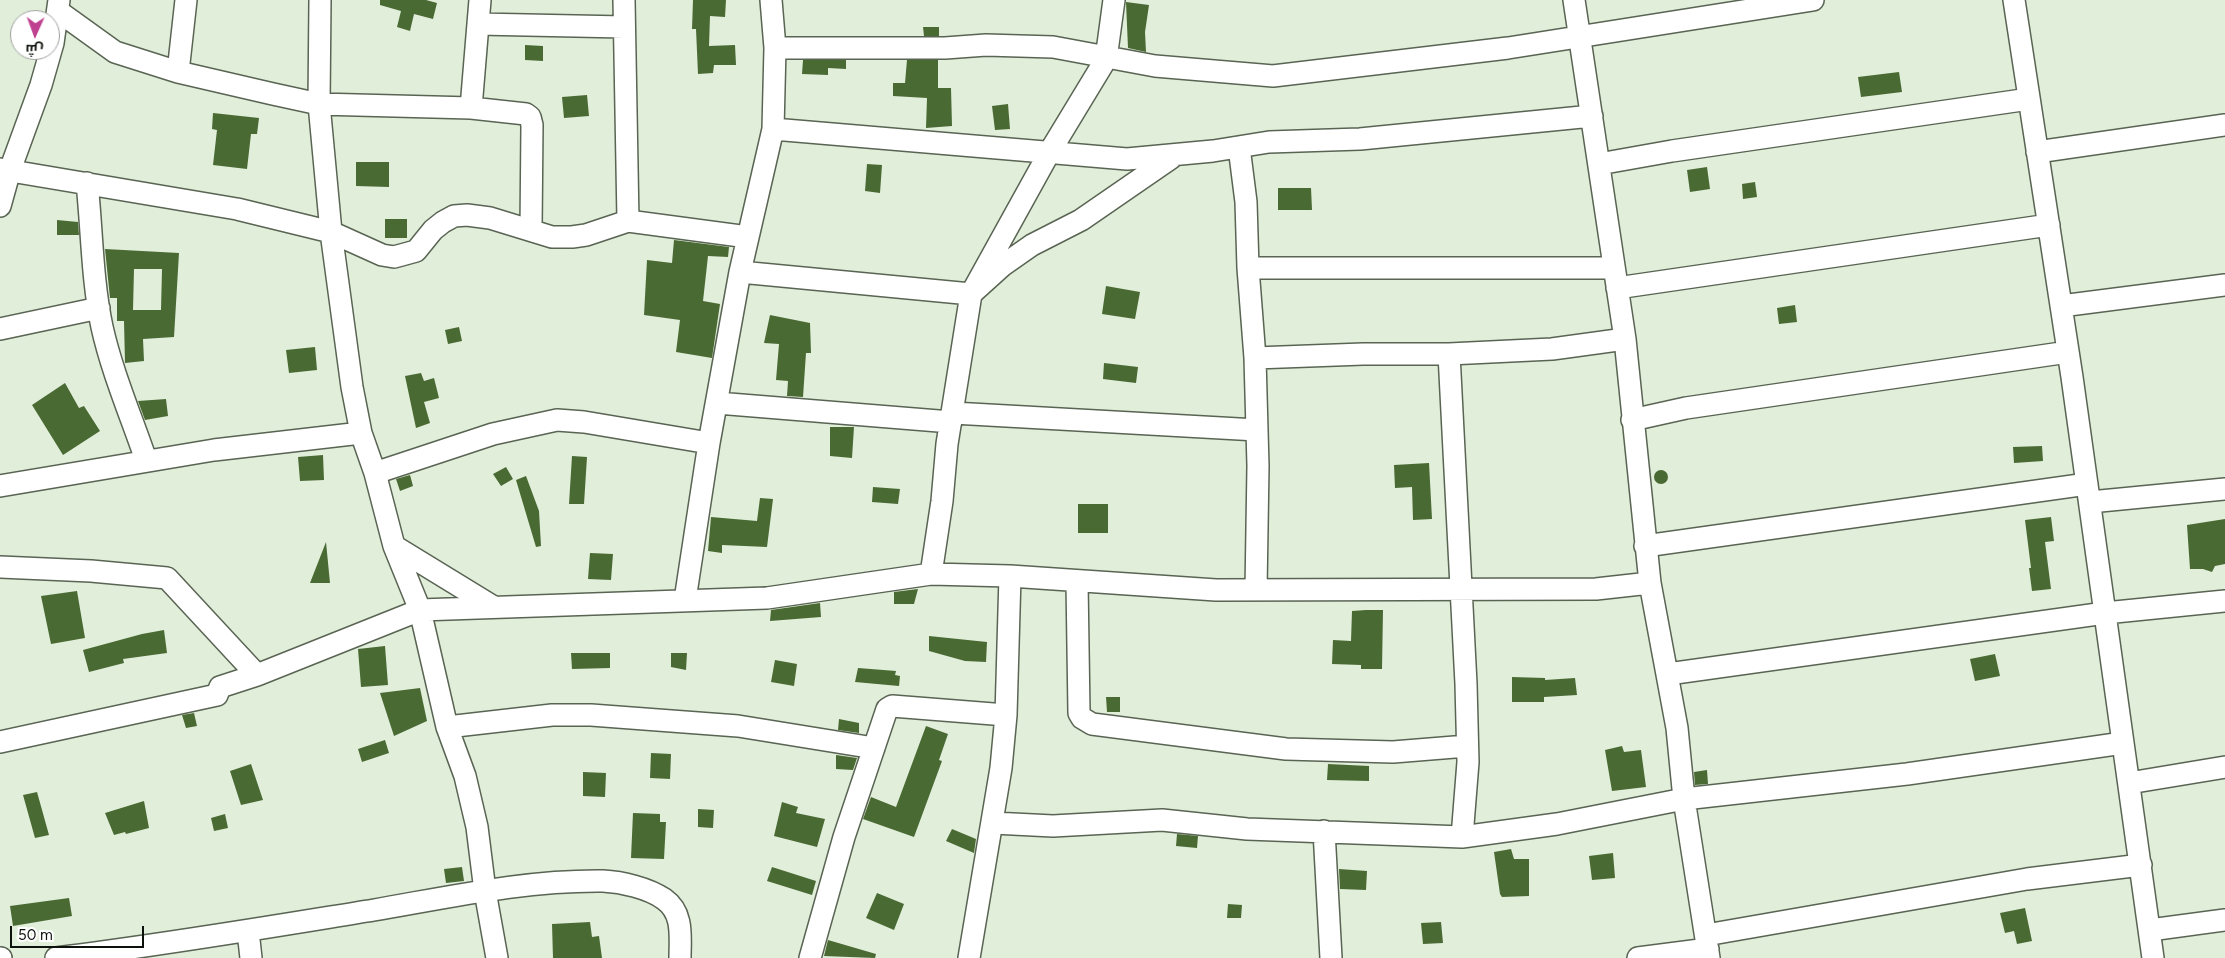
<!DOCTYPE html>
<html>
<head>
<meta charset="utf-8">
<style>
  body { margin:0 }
  #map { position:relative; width:2225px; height:958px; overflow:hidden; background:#e1eeda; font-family:Figtree,Cairo,sans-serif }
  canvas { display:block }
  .north { position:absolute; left:10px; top:10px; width:50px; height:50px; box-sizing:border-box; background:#fff; border:1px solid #9ea09d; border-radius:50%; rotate:182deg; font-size:14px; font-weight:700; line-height:20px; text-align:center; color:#0d110b }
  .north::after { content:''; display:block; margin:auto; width:18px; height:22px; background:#bf4291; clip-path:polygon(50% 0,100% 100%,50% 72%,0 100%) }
  .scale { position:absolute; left:10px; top:926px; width:134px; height:22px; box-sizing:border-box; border:2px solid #0d110b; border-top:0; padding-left:6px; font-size:15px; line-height:18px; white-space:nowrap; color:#0d110b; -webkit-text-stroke:4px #fff; paint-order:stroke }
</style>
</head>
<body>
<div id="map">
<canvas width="2225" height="958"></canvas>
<div class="north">ش</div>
<div class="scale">50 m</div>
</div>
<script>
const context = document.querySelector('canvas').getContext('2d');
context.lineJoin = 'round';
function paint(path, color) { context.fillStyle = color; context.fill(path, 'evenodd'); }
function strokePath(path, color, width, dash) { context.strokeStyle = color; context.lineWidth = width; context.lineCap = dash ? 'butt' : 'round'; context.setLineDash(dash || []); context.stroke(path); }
const building = new Path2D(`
  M380 0H426L437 3 433 19 414 14 410 31 397 27 401 11 380 5Z
  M693 0H726L725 17 710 16 709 46 735 45 736 65H714L713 73 698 74 696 29H692Z
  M1126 2 1149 5 1145 32 1146 52 1128 48Z
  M923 27H939V36H924Z
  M525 45 543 46V61L525 60Z
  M803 60H846V69L828 68V75L802 74Z
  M907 60H938V88H951L952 126 926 128 927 98 893 96V83H905Z
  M1899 72 1902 92 1861 97 1858 77Z
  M587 95 589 116 564 118 562 97Z
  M1008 104 1010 129 995 130 992 106Z
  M213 113 259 118 257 134H251L247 169 213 165 217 130 212 129Z
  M356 162H389V187L356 186Z
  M867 164 882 165 880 193 865 191Z
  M1707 167 1710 189 1690 192 1687 170Z
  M1755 182 1757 197 1743 199 1742 184Z
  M1278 188H1311L1312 210H1278Z
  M385 219H407V238H385Z
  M57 220 78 222 79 235H57Z
  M674 240 729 247 728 257 708 256 703 301 720 304 712 358 676 352 680 320 644 315 647 260 672 263Z
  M105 249 179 253 174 337 143 339 144 361 125 363 124 321H117V298H110ZM134 269H162L161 310H133Z
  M1106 286 1140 292 1135 319 1102 314Z
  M1795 305 1797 322 1779 324 1777 308Z
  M770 315 810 323 811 353H806L803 397 787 396 788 381 776 380 779 344 764 343Z
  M459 327 462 341 448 344 445 330Z
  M315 347 317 370 289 373 286 350Z
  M1104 363 1138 367 1136 383 1103 379Z
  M421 373 424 381 434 378 439 398 424 402 430 423 416 428 405 376Z
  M65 383 79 408 84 406 100 431 63 455 32 405Z
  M166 399 168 416 145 420 138 401Z
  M830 427H854L852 458 830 456Z
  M2042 446 2043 461 2014 463 2013 447Z
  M323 455 324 480 300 481 298 457Z
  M572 456 587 457 584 504H569Z
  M1429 463 1432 519 1413 520 1412 487 1395 488 1394 465Z
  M506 467 513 479 501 486 493 474Z
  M1654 477a7 7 0 1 1 14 0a7 7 0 1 1-14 0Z
  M410 475 413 486 400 491 396 479Z
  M526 476 539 511 541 546 536 547 516 480Z
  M873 487 900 489 898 504 872 502Z
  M760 498 773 499 767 547 722 545V553L708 551 711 517 757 521Z
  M1078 504H1108V533H1078Z
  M2051 517 2054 541 2045 542 2051 589 2032 591 2029 568H2031L2025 520Z
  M2225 519V564L2215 566 2212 572 2203 569H2190L2187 525Z
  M326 542 330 583H310Z
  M590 553 613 554 611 580 588 579Z
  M918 589 914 604H894V592Z
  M77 591 85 638 51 644 41 596Z
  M820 603 821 617 770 621 771 610Z
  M1366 610H1383L1382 669H1361V665L1332 664 1333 640 1351 641 1352 611Z
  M164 630 167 653 123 659 124 663 89 672 83 650 142 634Z
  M929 636 987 642 986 662 965 661 929 651Z
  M385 646 388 685 361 687 358 649Z
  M571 653H610V668L572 669Z
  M671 653H687L686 670 671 667Z
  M1995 654 2000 676 1975 681 1970 659Z
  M775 660 797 664 794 686 771 682Z
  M858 668 896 671 895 675 900 676 899 686 855 682Z
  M1512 677 1545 678V680L1575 678 1577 695 1544 697V702H1512Z
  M420 688 427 721 394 736 380 693Z
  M1106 697H1120V712H1107Z
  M194 713 197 726 186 728 182 715Z
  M839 719 859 723V733L838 730Z
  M926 726 948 734 939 760 942 761 914 837 863 819 871 797 896 807Z
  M385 740 389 753 362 762 358 749Z
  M1622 746 1624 752 1641 750 1646 787 1612 791 1605 750Z
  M651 753 671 754 670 779 650 778Z
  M836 755 857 758 853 770 836 769Z
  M251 764 263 800 241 805 230 771Z
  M1328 764 1369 766V781L1327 780Z
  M1707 770 1708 784 1695 785 1694 772Z
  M583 772 606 773 605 797 583 796Z
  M37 792 49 835 35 838 23 795Z
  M144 801 149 828 126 834 125 832 114 835 105 813Z
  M782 802 798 807 796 813 825 819 817 847 774 836Z
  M698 809 714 810 713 828 698 827Z
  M633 813 660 814V822H666L664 859 631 858Z
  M225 814 228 828 214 831 211 818Z
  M952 829 976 839 974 853 946 841Z
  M1177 834 1198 836 1197 848 1176 846Z
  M1511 849 1514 859H1529V896L1502 897 1500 894 1494 852Z
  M1613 853 1615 878 1592 880 1589 856Z
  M462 867 464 881 446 883 444 869Z
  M772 867 816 881 812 895 767 881Z
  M1339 869 1367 871 1366 890 1340 889Z
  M877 893 904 904 894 930 866 918Z
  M69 898 72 916 13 926 10 906Z
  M1228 904 1242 905 1241 918H1227Z
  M2025 908 2032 941 2017 944 2014 931 2005 933 2000 913Z
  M590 922 592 937 599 936 602 958H553L552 924Z
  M1441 922 1443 943 1423 944 1421 923Z
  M828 940 876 954 875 958 824 956Z`);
const minor = new Path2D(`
  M320 0 319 104 331 232 352 387 361 433 375 473 394 546 420 610 447 727 465 776 477 827 485 891 497 958
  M624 0 628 221
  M1574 0 1625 339 1650 583 1677 728 1684 799 1709 958
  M2014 0 2072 377 2153 958
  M58 11 115 52 178 72 273 94 319 104 471 108 526 114 530 117 532 125 531 230
  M478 24 624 27
  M775 48H945L986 45 1053 47 1155 66 1273 76 1508 48 1813 0
  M178 72 186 0
  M471 108 480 0
  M773 129 1127 159 1213 151 1269 142 1360 139 1592 116
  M1239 147 1246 202 1248 268 1255 358 1258 466 1256 590
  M2037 152 2225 125
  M1599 164 1672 151 2029 99
  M0 169 237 209 331 232 382 255 394 257 416 251 433 230 443 222 454 216 467 215 490 218 552 237H572L586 235 628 221 748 237
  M87 183C92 230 92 280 102 327 112 372 131 416 146 460
  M0 206 10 170 41 85 53 43 59 0
  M1248 268H1614
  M740 272 971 294 1002 266 1032 245 1081 220 1171 158
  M1617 288 2049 225
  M2061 306 2225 285
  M0 329 99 308
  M1449 354 1466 684 1468 762 1462 837
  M1255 358 1363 354H1449L1552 349 1625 339
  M717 403 951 422
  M953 413 1257 430
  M1632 420 1686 408 2068 352
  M375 473 493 434 557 420 584 422 709 443
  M0 486 214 450 361 433
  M2090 502 2225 489
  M394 546 492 606
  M1645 546 2087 484
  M0 567 91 571 167 578 257 675 420 610 767 598 931 574 1010 576 1216 590 1596 589 1650 583
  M931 574 942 501 947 444 971 294 1049 153 1106 59 1114 0
  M1077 582 1079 713 1082 718 1092 724 1286 749 1393 752 1467 746
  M685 600 709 443 740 272 773 129 775 48 771 0
  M1668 674 2105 613 2225 601
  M447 727 552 715H591L738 726 874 748
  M0 742 217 695 220 687 257 675
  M2129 783 2225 767
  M993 823 1053 826 1162 820 1247 829 1462 837 1557 824 1684 799 1907 774 2123 743
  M1324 831 1331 958
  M2150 930 2225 920
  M248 931 251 958
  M1706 935 2027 879 2141 865
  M0 958H1
  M56 958C163 945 269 927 374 910 450 897 526 880 603 881 622 882 648 888 664 899 684 913 680 937 680 958
  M810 958 844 837 887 709 892 706 1006 715
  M969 958 1001 768 1006 715 1010 576
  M1638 958 1708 949`);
paint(building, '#4a6a34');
strokePath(minor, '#596453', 24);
strokePath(minor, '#fff', 21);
</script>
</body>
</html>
